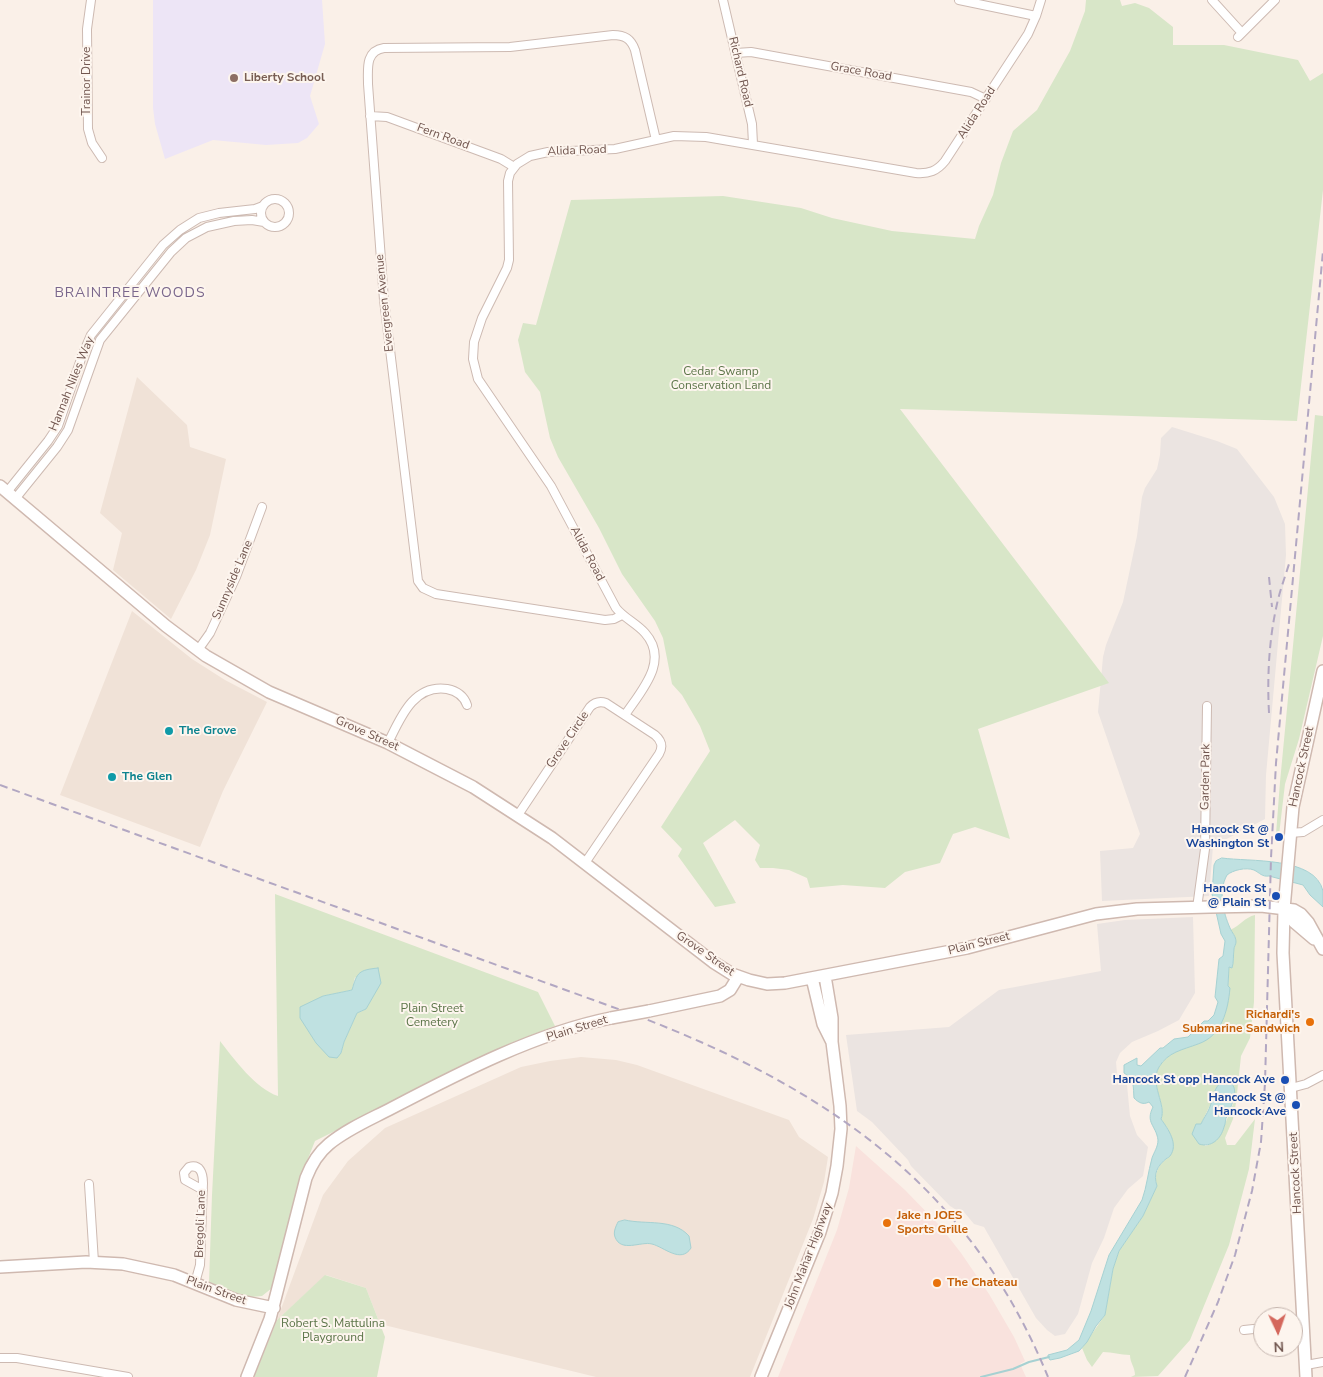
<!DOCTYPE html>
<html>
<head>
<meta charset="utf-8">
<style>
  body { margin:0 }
  #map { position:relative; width:1323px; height:1377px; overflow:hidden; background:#faf0e8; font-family:"Nunito Sans",sans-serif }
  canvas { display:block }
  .north { position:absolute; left:1253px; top:1307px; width:50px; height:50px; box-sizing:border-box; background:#fdf5ee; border:1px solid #c5b5ae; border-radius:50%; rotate:177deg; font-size:14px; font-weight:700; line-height:20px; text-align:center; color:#71564f }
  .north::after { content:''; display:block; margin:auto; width:18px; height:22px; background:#d4675c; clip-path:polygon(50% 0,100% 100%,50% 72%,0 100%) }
</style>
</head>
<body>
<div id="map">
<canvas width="1323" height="1377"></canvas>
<div class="north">N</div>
</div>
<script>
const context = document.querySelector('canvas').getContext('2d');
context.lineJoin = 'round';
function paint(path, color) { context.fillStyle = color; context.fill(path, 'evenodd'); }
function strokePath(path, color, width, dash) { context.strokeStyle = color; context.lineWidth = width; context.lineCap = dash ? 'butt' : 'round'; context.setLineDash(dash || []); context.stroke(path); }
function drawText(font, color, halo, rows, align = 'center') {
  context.font = font + ' "Nunito Sans",sans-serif'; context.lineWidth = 4; context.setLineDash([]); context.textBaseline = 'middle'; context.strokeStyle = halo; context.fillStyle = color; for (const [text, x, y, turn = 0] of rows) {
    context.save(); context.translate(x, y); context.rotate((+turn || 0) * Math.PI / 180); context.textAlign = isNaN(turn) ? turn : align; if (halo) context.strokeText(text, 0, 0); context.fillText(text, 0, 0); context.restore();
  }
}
const residential = new Path2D(`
  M137 377 187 425 190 447 226 459 210 535 196 570 171 619 113 570 122 533 100 513Z
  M132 611 192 659 225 680 267 702 223 791 200 847 60 795Z
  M581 1057 616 1060 637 1065 789 1120 799 1137 828 1157 824 1182 813 1219 750 1377H596L380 1324 366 1288 326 1275 277 1320 323 1195 348 1161 385 1128 521 1067 550 1061Z`);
const commercial = new Path2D(`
  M856 1146 905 1190 940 1226 961 1253 989 1294 1014 1337 1025 1361 1020 1364 1026 1377H778L837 1230 849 1188Z`);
const industrial = new Path2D(`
  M1172 427 1217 441 1237 449 1274 497 1285 524 1286 555 1266 775 1265 819 1213 846 1209 896 1102 901 1100 851 1133 848 1140 834 1098 712 1103 657 1106 645 1123 602 1137 536 1142 497 1145 488 1157 469 1160 455 1161 438Z
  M1193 917 1195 993 1179 1020 1158 1031 1132 1042 1120 1053 1116 1062 1117 1074 1125 1081 1127 1085 1130 1116 1137 1135 1148 1147 1143 1176 1128 1189 1114 1208 1104 1238 1092 1263 1078 1314 1065 1334 1055 1336 1047 1330 1036 1318 984 1227 974 1224 964 1212 958 1211 950 1206 911 1166 908 1160 872 1122 857 1111 846 1035 949 1027 999 990 1101 971 1097 924 1125 920Z`);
const education = new Path2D(`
  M153 0H322L325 44 310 96 319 124 307 138 298 143 266 145 213 140 165 159 155 124 153 108Z`);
const green = new Path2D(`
  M1086 0H1120L1122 6 1135 3 1149 8 1173 27V45H1224L1298 60 1310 81 1323 73V190L1297 421 900 409 1109 683 978 729 1010 839 975 827 953 834 940 863 905 872 885 888 843 885 810 888 807 878 789 870 773 868H760L755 860 760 845 735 820 703 843 736 903 715 907 678 856 682 849 661 827 710 751 700 726 682 695 672 684 663 638 655 621 622 574 599 528 558 457 550 438 540 392 525 372 518 340 523 323 536 325 571 200 723 196 801 208 832 218 892 231 975 239 979 226 993 195 1001 163 1013 131 1037 110 1070 51 1085 11Z
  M1315 415 1323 416V636L1299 739 1285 784 1279 835 1276 834 1280 782Z
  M275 894 538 992 555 1026 511 1043 315 1141 299 1181 278 1275 272 1288 262 1296 251 1297 241 1295 209 1283 212 1195 220 1041C234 1059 256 1089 278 1096ZM355 977 372 997 366 1009 357 1013 344 1042 341 1053 316 1043 303 1020 323 996 352 990Z
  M1255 915 1254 1002 1250 1038 1241 1056 1236 1103 1233 1119 1225 1138 1227 1145H1235L1255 1119 1249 1169 1229 1245 1190 1340 1158 1376 1131 1377 1135 1375C1135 1367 1130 1363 1130 1355 1120 1355 1113 1352 1103 1352L1092 1367 1087 1360 1082 1348 1105 1315 1113 1269 1119 1251 1143 1216 1157 1186C1153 1173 1159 1164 1170 1156L1168 1129 1161 1119C1167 1105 1149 1084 1159 1067 1166 1055 1177 1050 1191 1046 1231 1035 1227 1001 1229 967L1232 968C1234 962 1233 956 1234 950 1235 940 1238 939 1230 930 1240 926 1245 917 1255 915ZM1213 1092 1234 1102C1228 1115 1221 1143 1205 1146L1201 1124 1212 1101Z
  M325 1275 366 1288 385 1337 377 1377H254L277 1320Z`);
const water = new Path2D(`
  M1222 858C1249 862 1315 856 1323 891 1323 896 1323 902 1323 907L1310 895 1303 885 1269 876C1262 877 1260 873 1254 870 1246 867 1233 870 1227 875 1218 891 1223 912 1230 928 1232 933 1236 936 1236 942 1236 944 1234 947 1234 949 1233 956 1234 962 1232 968L1229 967 1228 986 1230 988C1228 1010 1222 1036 1198 1044 1182 1050 1168 1052 1159 1067 1149 1084 1167 1105 1161 1119 1168 1129 1179 1144 1170 1156 1169 1157 1168 1158 1167 1158 1157 1166 1153 1174 1157 1186L1143 1216 1119 1251 1113 1269 1105 1315 1096 1326 1087 1342 1079 1351 1060 1358 1050 1360 1048 1357V1355L1067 1350 1079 1340 1091 1311 1109 1255 1142 1200C1147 1186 1148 1172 1152 1158 1154 1152 1158 1147 1158 1140 1156 1125 1145 1123 1153 1107L1149 1102C1143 1105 1139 1103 1134 1098 1133 1087 1135 1079 1124 1073V1065L1137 1058V1065L1141 1066 1160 1048H1163L1174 1039 1188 1037 1204 1021H1208L1214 1015 1218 1002 1215 997 1219 959 1223 956 1225 941 1221 934 1212 894 1214 865 1216 861Z
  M378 968 381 983 366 1009 357 1013 344 1042 341 1053 337 1058 329 1057 316 1043 300 1018V1007L323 996 352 990C357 972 359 970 378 968Z
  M1224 1080C1243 1084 1232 1104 1227 1116 1225 1119 1226 1123 1224 1127 1221 1139 1211 1148 1199 1144L1192 1134 1196 1124H1201C1203 1119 1207 1114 1209 1109 1214 1098 1212 1088 1224 1080Z
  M625 1220C646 1225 673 1218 689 1236L691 1248C681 1264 664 1247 652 1244 641 1241 621 1253 615 1237 613 1232 616 1226 618 1222Z`);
const stream = new Path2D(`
  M981 1377 1013 1369 1029 1362 1049 1357`);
const street = new Path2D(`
  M91 0 87 29 88 129 92 143 102 158
  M723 0 752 124 753 144
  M959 0 1036 16
  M1212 0 1242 33
  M1238 37 1275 0
  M736 53 751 52 971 92 986 99
  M370 116 387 117 501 159 514 167
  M261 213a14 14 0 1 1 28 0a14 14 0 1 1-28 0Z
  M7 492 48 441 58 426 82 356 91 335 163 245 180 230 199 218 219 213 255 209 263 206
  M15 499 57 447 68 430 100 340 171 252 186 238 207 227 234 221 252 220 264 222
  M622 615 614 619 605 620 436 594 423 588 418 581 384 300 368 84C368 69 365 51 384 48L510 47 613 35C625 35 631 39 635 50L656 140
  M198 650 210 633 236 577 262 507
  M625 715C641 691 670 661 645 633 636 623 624 618 616 608L551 486 478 379 473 359 474 342 482 318 507 268 509 260 508 181 510 173 517 164 530 156 548 152 615 149 674 136 706 137 916 173C929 174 937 171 945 161L1028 34 1036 16 1041 0
  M388 743C400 719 413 684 447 689 457 691 464 696 467 705
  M518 815 590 707C595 702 600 701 606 703L655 735C662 741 663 747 659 754L585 863
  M1290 833 1303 832 1323 820
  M1197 908 1205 849 1207 706
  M1291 1088 1306 1084 1323 1075
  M89 1184 94 1262
  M195 1283 200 1265 203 1183C203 1173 200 1164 189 1167L184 1173 185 1180 203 1190
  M1293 1325H1304
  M1244 1330 1263 1328
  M0 1358H17L128 1377
  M1306 1365 1323 1362`);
const secondary = new Path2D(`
  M0 486 166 626 206 656 269 692 388 743 473 787 552 838 713 962 732 974 749 980 767 984 785 983 967 948 1096 914 1137 909 1210 907 1261 906 1294 910 1301 914 1308 922 1323 949
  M1284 909 1294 922 1314 939
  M812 978 823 1024 832 1042
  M649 1011 720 996 730 990 738 977
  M0 1267 86 1262 123 1264 174 1275 236 1300 274 1308
  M247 1377 270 1319 306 1178C311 1165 318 1153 329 1144 347 1129 371 1119 392 1108 459 1073 536 1033 611 1018
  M761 1377 820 1232 832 1193 837 1166 841 1129 840 1106 832 1042V1018L825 976
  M1306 1377 1283 953 1284 909 1293 807 1323 671`);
const rail = new Path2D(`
  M1269 577 1272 607
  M1269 713C1267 677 1269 639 1277 604 1280 590 1285 577 1289 564
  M0 785 643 1018C828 1090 970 1186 1048 1377
  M1185 1377 1218 1302 1235 1255 1252 1191 1261 1142 1265 1083 1271 858 1276 763 1323 251`);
const secondaryBridge = new Path2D(`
  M611 1018 649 1011`);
const markers = [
  [234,78,5,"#8d6e63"],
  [169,731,5,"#0f9aa8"],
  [112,777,5,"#0f9aa8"],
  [1279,837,5,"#1a4fb4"],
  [1276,896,5,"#1a4fb4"],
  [1310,1022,5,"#e8710a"],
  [1285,1080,5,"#1a4fb4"],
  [1296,1105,5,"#1a4fb4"],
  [887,1223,5,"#e8710a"],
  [937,1283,5,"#e8710a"]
];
const streetNames = [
  ["Richard Road",740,72,77],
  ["Grace Road",861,72,10],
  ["Trainor Drive",87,81,-90],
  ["Alida Road",977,113,-57],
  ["Fern Road",443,137,20],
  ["Alida Road",577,151,-2],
  ["Evergreen Avenue",385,303,-96],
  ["Hannah Niles Way",72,384,-68],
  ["Alida Road",587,554,62],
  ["Sunnyside Lane",233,580,-67],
  ["Grove Street",367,734,24],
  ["Grove Circle",568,740,-56],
  ["Hancock Street",1302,767,-78],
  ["Garden Park",1206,777,-89],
  ["Plain Street",979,944,-14],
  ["Grove Street",705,954,35],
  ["Plain Street",577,1029,-17],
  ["Hancock Street",1296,1173,-93],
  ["Bregoli Lane",201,1224,-88],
  ["John Mahar Highway",809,1256,-69],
  ["Plain Street",216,1291,20]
];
const educationNames = [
  ["Liberty School",244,78]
];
const parkNames = [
  ["Cedar Swamp",721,372],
  ["Conservation Land",721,386],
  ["Plain Street",432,1009],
  ["Cemetery",432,1023],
  ["Robert S. Mattulina",333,1324],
  ["Playground",333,1338]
];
const cultureNames = [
  ["The Grove",179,731],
  ["The Glen",122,777]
];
const transitNames = [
  ["Hancock St @",1269,830],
  ["Washington St",1269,844],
  ["Hancock St",1266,889],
  ["@ Plain St",1266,903],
  ["Hancock St opp Hancock Ave",1275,1080],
  ["Hancock St @",1286,1098],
  ["Hancock Ave",1286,1112]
];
const foodNames = [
  ["Richardi's",1300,1015,"right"],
  ["Submarine Sandwich",1300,1029,"right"],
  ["Jake n JOES",897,1216],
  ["Sports Grille",897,1230],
  ["The Chateau",947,1283]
];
const neighbourhoodNames = [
  ["BRAINTREE WOODS",130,294]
];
paint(residential, '#f0e2d7');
paint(commercial, '#f9e2dd');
paint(industrial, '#ebe4e1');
paint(education, '#ede5f6');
paint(green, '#d8e6c8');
paint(water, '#bfe1e1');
strokePath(water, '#a6d1d2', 1);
strokePath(stream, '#a6d1d2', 2);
strokePath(street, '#cdbab2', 10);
strokePath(secondary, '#cfb9b0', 14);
strokePath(street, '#fff', 8);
strokePath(secondary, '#fff', 11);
strokePath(rail, '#b2a7c2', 2, [8, 5]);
strokePath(secondaryBridge, '#cfb9b0', 14, []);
strokePath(secondaryBridge, '#fff', 11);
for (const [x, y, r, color] of markers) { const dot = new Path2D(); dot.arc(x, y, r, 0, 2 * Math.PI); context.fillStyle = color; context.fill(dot); strokePath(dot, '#fdf5ee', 2); }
drawText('12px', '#71564f', '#fdf5ee', streetNames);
drawText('bold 12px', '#785e54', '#fdf5ee', educationNames, 'left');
drawText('12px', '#5c7549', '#fdf5ee', parkNames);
drawText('bold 12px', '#0d838f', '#fdf5ee', cultureNames, 'left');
drawText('bold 12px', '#164399', '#fdf5ee', transitNames, 'right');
drawText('bold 12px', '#c56008', '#fdf5ee', foodNames, 'left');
context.letterSpacing = '1px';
drawText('14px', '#7a678c', '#fdf5ee', neighbourhoodNames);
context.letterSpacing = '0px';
</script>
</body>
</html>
